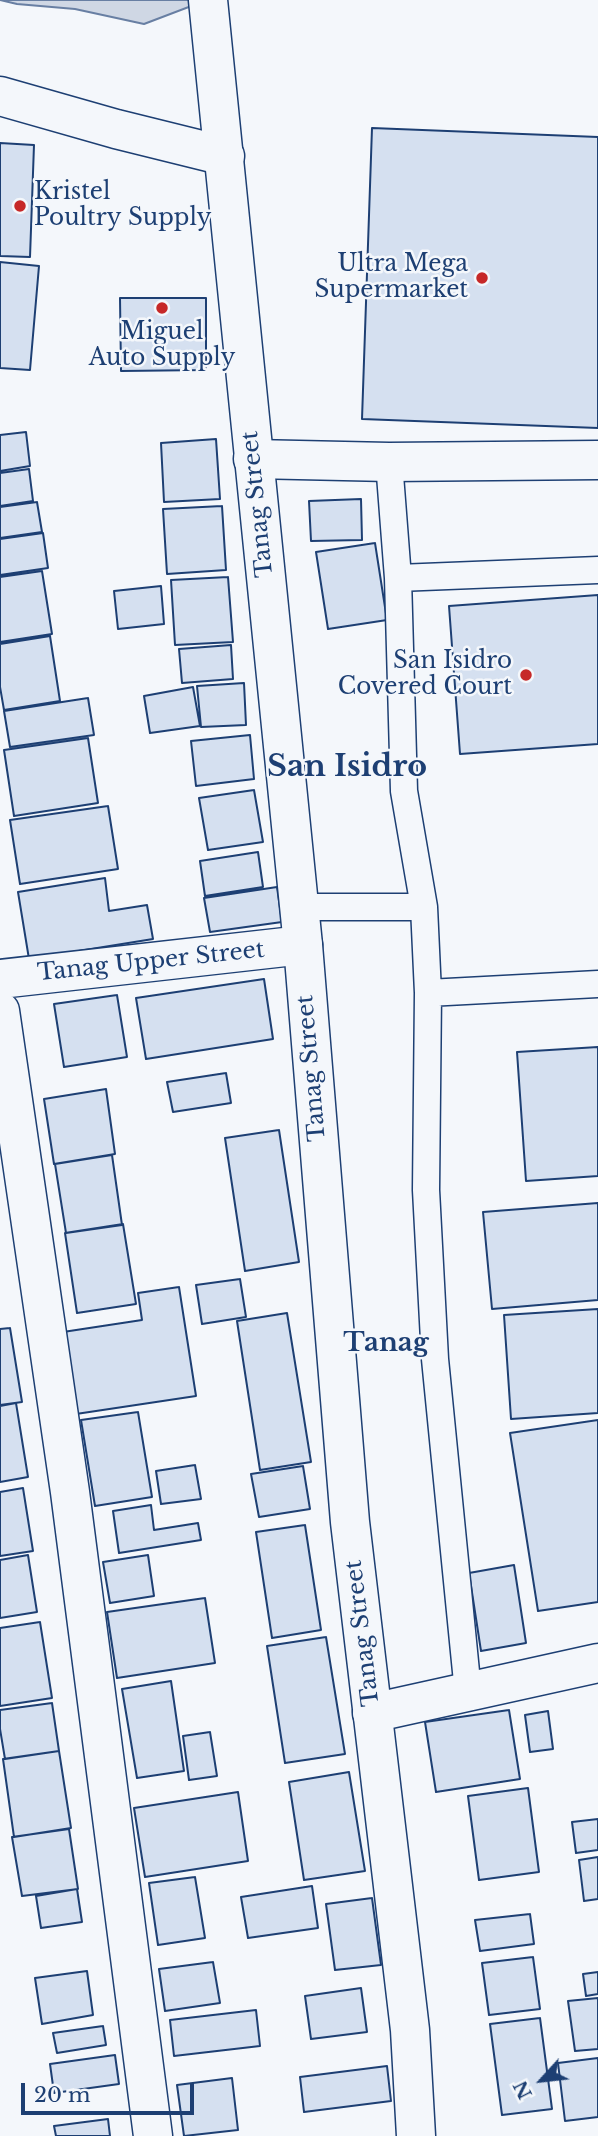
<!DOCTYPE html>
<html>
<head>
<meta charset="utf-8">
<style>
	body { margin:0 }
	#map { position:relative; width:598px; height:2136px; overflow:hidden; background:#f4f7fb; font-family:"Libre Baskerville",serif }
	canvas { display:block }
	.north { position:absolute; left:507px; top:2045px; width:70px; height:70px; -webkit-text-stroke:5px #f4f7fb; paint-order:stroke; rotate:243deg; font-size:19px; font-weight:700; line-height:28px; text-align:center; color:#1d3f73 }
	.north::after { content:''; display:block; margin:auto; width:24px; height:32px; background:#1d3f73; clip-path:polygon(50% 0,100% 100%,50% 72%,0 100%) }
	.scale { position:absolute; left:21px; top:2083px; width:173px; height:32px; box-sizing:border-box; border:4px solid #1d3f73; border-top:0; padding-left:9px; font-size:21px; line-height:24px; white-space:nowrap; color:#1d3f73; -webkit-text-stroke:5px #f4f7fb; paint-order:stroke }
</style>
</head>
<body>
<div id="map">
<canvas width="598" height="2136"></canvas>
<div class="north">N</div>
<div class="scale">20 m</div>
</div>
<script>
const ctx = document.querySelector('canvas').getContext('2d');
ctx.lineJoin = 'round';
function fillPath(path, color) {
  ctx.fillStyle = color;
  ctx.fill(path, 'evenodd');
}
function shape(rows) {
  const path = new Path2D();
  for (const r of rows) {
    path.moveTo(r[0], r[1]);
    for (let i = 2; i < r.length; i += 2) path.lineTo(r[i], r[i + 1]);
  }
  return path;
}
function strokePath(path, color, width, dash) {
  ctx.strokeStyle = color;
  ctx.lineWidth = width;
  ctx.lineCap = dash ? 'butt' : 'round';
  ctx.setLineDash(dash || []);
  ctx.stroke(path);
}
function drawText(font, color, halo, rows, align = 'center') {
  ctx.font = font + ' "Libre Baskerville",serif';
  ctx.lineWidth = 5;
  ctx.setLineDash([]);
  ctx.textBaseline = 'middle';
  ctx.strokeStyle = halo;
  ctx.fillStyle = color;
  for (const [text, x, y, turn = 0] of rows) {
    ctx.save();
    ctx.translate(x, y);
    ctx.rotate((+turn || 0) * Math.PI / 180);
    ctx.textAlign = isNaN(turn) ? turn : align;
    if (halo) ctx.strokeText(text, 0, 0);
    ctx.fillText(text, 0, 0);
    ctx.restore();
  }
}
const water = shape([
	[0,0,207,0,144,24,75,9,17,4,0,0]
]);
fillPath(water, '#cfd7e4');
strokePath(water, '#687fa3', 2);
const building = shape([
	[372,128,598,137,598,428,362,419,372,128],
	[0,143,34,145,30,257,0,256,0,143],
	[0,262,39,266,30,370,0,368,0,262],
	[120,298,206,298,206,370,121,371,120,298],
	[26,432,30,466,0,471,0,435,26,432],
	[216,439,220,499,164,502,161,443,216,439],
	[29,469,33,501,0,506,0,473,29,469],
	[361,499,362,540,311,541,309,501,361,499],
	[37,502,42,532,0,538,0,507,37,502],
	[222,506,226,570,167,574,163,509,222,506],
	[43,533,48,568,0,575,0,539,43,533],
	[375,543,387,620,328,629,316,552,375,543],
	[42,571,52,634,0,642,0,577,42,571],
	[228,577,233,642,175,645,171,580,228,577],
	[161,586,164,624,118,629,114,591,161,586],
	[598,595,598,744,460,754,449,606,598,595],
	[50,636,60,701,4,710,0,687,0,644,50,636],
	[231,645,233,679,182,683,179,649,231,645],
	[244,683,246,725,201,727,197,686,244,683],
	[193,687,200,726,150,733,144,696,193,687],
	[88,698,94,735,10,747,4,711,88,698],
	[250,735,254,779,196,786,191,741,250,735],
	[88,738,98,803,14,816,4,750,88,738],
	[254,790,263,842,208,850,199,798,254,790],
	[108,806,118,869,20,884,10,820,108,806],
	[258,852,263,887,205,896,200,861,258,852],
	[105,878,109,911,147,905,153,939,29,959,18,892,105,878],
	[277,887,282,922,210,932,204,898,277,887],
	[264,979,273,1039,146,1059,136,998,264,979],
	[117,995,127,1057,64,1067,54,1004,117,995],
	[598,1047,598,1176,526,1181,517,1052,598,1047],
	[226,1073,231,1103,173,1112,167,1082,226,1073],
	[106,1089,115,1154,54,1164,44,1099,106,1089],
	[279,1130,299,1262,245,1271,225,1138,279,1130],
	[112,1155,122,1225,66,1233,55,1164,112,1155],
	[598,1203,598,1300,492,1309,483,1212,598,1203],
	[123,1224,136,1304,77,1313,65,1233,123,1224],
	[240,1279,246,1317,202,1324,196,1285,240,1279],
	[179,1287,196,1396,76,1414,63,1332,142,1320,138,1293,179,1287],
	[598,1309,598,1413,511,1419,504,1315,598,1309],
	[287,1313,311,1462,260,1470,237,1321,287,1313],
	[10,1328,22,1402,0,1405,0,1329,10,1328],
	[16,1403,28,1477,0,1482,0,1406,16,1403],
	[138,1412,152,1497,95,1506,81,1420,138,1412],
	[598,1420,598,1602,538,1611,510,1433,598,1420],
	[195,1465,201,1499,161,1504,156,1471,195,1465],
	[303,1466,310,1509,259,1517,251,1474,303,1466],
	[23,1488,33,1551,0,1556,0,1492,23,1488],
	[151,1505,154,1530,198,1523,201,1540,119,1553,113,1511,151,1505],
	[305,1525,321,1630,272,1638,256,1532,305,1525],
	[28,1555,37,1612,0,1618,0,1560,28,1555],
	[148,1555,154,1596,110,1603,103,1562,148,1555],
	[514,1565,526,1643,481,1651,469,1573,514,1565],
	[205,1598,215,1663,117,1678,107,1612,205,1598],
	[40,1622,52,1698,0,1706,0,1628,40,1622],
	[326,1637,345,1754,285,1763,267,1646,326,1637],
	[171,1681,184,1771,137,1778,122,1689,171,1681],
	[52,1703,59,1751,5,1759,0,1729,0,1710,52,1703],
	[509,1710,520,1779,436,1792,425,1722,509,1710],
	[548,1711,553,1749,530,1752,525,1715,548,1711],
	[210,1732,217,1776,189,1780,183,1736,210,1732],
	[59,1751,71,1828,14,1837,3,1759,59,1751],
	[349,1772,365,1871,304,1880,289,1782,349,1772],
	[528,1788,539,1872,479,1880,468,1796,528,1788],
	[238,1792,248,1861,145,1877,134,1808,238,1792],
	[598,1819,598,1850,576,1853,572,1822,598,1819],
	[69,1829,78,1889,22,1896,12,1837,69,1829],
	[598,1857,598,1899,584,1901,579,1860,598,1857],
	[195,1877,205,1938,158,1945,149,1883,195,1877],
	[312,1886,318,1928,248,1938,241,1897,312,1886],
	[77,1889,82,1922,41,1928,36,1896,77,1889],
	[372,1898,381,1965,335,1970,326,1904,372,1898],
	[530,1914,534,1944,480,1951,475,1920,530,1914],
	[533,1957,540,2009,489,2015,482,1963,533,1957],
	[213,1962,220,2003,165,2011,159,1969,213,1962],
	[87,1971,93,2015,42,2024,35,1978,87,1971],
	[598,1972,598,1994,586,1996,583,1974,598,1972],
	[361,1988,367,2032,311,2039,305,1996,361,1988],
	[598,1998,598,2049,575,2051,568,2001,598,1998],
	[256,2010,260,2046,174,2056,170,2020,256,2010],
	[540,2018,552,2109,502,2115,490,2024,540,2018],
	[103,2026,106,2045,57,2053,53,2033,103,2026],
	[115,2055,119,2084,54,2093,50,2064,115,2055],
	[598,2058,598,2117,565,2121,558,2063,598,2058],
	[387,2066,391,2101,304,2112,300,2077,387,2066],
	[232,2078,238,2130,184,2136,177,2085,232,2078],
	[108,2119,110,2136,56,2136,54,2126,108,2119]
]);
fillPath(building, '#d5e0f0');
strokePath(building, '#1d3f73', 2);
const service = shape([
	[389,462,398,578,404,791,424,907,428,993,426,1190,435,1359,468,1692],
	[398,578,598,570],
	[299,907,424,907],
	[428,993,598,984]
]);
const minor = shape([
	[0,96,116,129,225,156],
	[0,979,303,945],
	[0,1011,70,1492,153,2136],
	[372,1713,598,1663]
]);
const tertiary = shape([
	[253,459,389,462,598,460]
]);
const secondary = shape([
	[208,0,303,945,350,1522,410,2030,416,2136]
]);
strokePath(service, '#1d3f73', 29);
strokePath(minor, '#1d3f73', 41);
strokePath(tertiary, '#1d3f73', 41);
strokePath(secondary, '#1d3f73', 41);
strokePath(service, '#f4f7fb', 26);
strokePath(minor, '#f4f7fb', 38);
strokePath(tertiary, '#f4f7fb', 38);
strokePath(secondary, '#f4f7fb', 38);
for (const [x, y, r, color] of [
	[20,206,7,"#c62828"],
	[482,278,7,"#c62828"],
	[162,308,7,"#c62828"],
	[526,675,7,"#c62828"]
]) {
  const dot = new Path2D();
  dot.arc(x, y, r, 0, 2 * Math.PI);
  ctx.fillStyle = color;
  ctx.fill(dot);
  strokePath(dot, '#f4f7fb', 2.5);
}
drawText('23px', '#1d3f73', '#f4f7fb', [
	["Kristel",34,193,"left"],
	["Poultry Supply",34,219,"left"],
	["Ultra Mega",468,265],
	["Supermarket",468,291],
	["Miguel",162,333,"center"],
	["Auto Supply",162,359,"center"],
	["San Isidro",512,662],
	["Covered Court",512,688]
], 'right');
drawText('23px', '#1d3f73', '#f4f7fb', [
	["Tanag Street",258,504,-96],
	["Tanag Upper Street",151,962,-6],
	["Tanag Street",312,1068,-95],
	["Tanag Street",363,1633,-97]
]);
drawText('bold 26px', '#1d3f73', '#f4f7fb', [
	["Tanag",386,1344]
]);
drawText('bold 30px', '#1d3f73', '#f4f7fb', [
	["San Isidro",347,768]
]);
</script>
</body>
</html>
